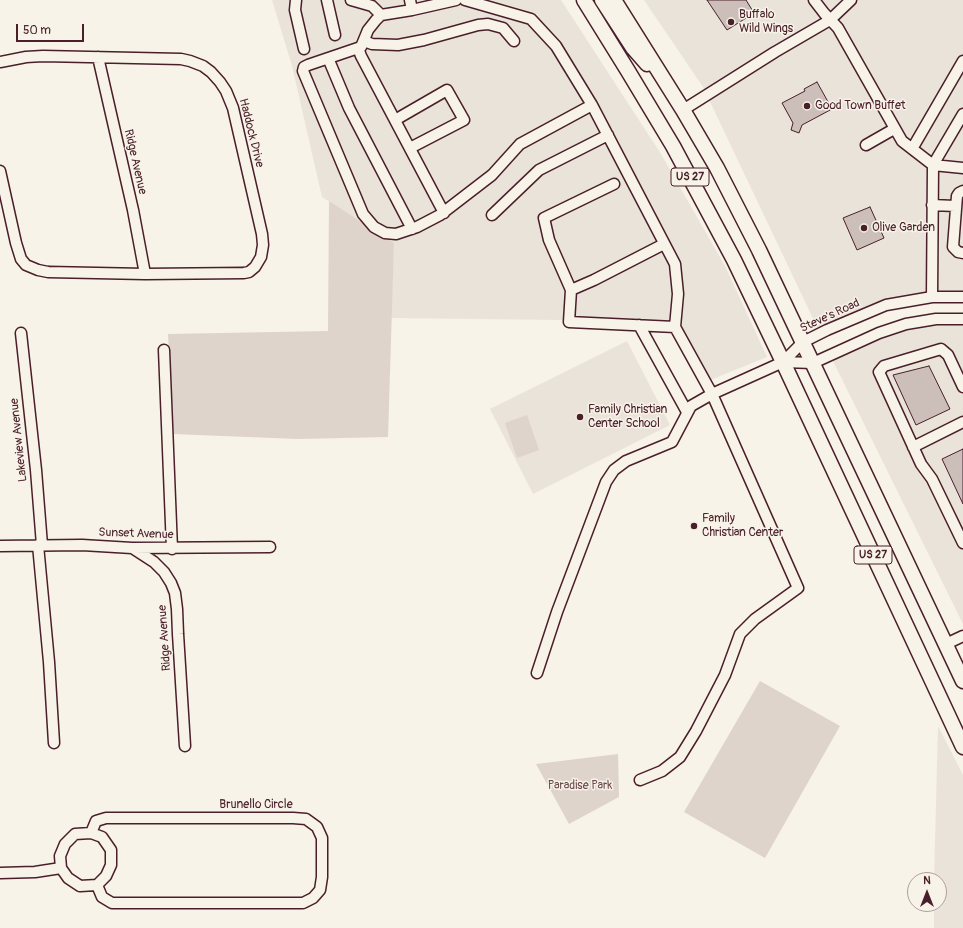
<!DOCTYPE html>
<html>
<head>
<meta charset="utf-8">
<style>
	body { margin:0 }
	#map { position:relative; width:963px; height:928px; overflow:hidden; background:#f7f3e8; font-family:Pangolin,sans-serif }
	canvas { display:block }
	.north { position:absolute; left:907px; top:872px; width:40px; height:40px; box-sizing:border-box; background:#f7f3e8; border:1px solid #b29e9c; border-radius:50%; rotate:0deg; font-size:11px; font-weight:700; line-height:16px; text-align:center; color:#4a1f2b }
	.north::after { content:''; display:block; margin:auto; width:14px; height:18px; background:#4a1f2b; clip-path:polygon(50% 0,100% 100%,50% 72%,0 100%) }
	.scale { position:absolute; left:16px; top:24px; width:68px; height:18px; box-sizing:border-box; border:2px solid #4a1f2b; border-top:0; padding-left:5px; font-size:12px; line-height:14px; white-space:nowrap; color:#4a1f2b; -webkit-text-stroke:3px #f7f3e8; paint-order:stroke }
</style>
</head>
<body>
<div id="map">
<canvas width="963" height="928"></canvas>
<div class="north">N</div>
<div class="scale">50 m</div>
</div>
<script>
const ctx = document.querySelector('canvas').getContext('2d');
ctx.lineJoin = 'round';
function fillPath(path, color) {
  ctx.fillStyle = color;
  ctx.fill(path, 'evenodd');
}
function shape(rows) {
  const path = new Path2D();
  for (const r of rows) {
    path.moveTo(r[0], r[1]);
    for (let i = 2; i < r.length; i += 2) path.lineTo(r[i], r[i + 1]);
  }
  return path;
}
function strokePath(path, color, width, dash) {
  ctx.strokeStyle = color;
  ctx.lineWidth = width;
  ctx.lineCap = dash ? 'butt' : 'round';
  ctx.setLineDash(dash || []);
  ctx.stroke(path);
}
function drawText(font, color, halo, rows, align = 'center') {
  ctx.font = font + ' Pangolin,sans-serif';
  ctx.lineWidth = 3;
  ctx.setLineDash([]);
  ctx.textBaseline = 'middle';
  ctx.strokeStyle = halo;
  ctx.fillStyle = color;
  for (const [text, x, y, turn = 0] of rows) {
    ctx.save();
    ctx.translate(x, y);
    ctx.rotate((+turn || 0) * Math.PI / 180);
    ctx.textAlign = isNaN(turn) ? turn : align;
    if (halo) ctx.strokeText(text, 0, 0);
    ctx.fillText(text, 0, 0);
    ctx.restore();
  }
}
fillPath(shape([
	[272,0,561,0,661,154,725,266,767,357,703,383,676,327,561,320,391,318,394,243,322,197,292,66],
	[644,0,963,0,963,292,927,293,884,300,818,329,703,87],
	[936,324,963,324,963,624,832,359,889,335,908,329],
	[627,341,670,425,533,494,490,409],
	[938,726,963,775,963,928,934,928,934,904,939,904,939,880,934,880]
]), '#eae3da');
fillPath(shape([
	[329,201,394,243,388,437,298,439,173,434,168,334,328,331],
	[527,415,539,450,517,458,505,423],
	[760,681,840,726,765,858,684,812],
	[618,754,619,797,569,824,536,764]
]), '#ded4cc');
const building = shape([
	[707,0,746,0,754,13,727,30,707,0],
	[817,82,832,109,802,125,799,133,791,130,793,123,782,103,805,91,804,89,817,82],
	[870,207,884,238,857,250,843,218,870,207],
	[929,366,950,409,916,425,893,375,929,366],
	[963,449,963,504,942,459,963,449]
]);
fillPath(building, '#ccbfb9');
strokePath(building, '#4a1f2b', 1);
const minor = shape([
	[296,0,295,10,304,49],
	[327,0,335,35],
	[351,0,372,6,381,15],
	[410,0,412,10,456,0],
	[465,0,531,19,556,46,592,105,675,264,678,294,675,327,712,394,798,588,755,619,740,634,725,675,696,731,680,757,662,771,640,780],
	[814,0,824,13,838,28,902,141,933,165,963,168],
	[412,10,381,15,376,20,368,30,361,47,308,65,304,67,303,71,363,214,374,227,385,233,396,234,417,227,440,215,492,175,520,144,592,105],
	[364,41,372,44,398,45,424,40,478,25,488,24,503,28,514,41],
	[358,48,361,56,444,213],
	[98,57,133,210,145,274],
	[328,58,349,108,412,229],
	[0,62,26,57,43,56,181,59,190,61,203,66,211,72,220,82,226,91,233,108,262,234,263,245,261,257,255,267,249,272,244,273,145,274,48,272,38,270,26,265,21,259,16,243,0,171],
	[683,110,775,52,830,20,851,0],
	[395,120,447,90,464,120,410,148],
	[866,145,894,129],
	[912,149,963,61],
	[614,184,544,218,549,240,571,290,569,322,675,327],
	[963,191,959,193,957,196,953,247,958,252,963,253],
	[932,205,955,206],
	[492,215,539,170,608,135],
	[571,290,594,280,664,244],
	[932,297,933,165,963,114],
	[639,325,687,412],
	[21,333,36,470,42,545],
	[164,350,172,549],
	[783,362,813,363,879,333,906,324,936,319,963,319],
	[963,387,948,355,941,349,884,366,879,372,921,464,932,479,963,543],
	[913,447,963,422],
	[38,545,49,662,54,743],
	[0,546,82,545,132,548,270,547],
	[134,549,154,562,164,572,171,583,175,593,177,609,178,634,185,746],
	[946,644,963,636],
	[537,673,557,612,606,482,614,470,626,461,672,442,691,406,712,394,783,362,803,342,827,330,886,305,932,297,963,297],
	[91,833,96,821,106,818,293,818,306,819,317,827,322,838,322,877,320,890,313,898,303,903,112,903,102,897,97,885],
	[91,833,102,837,111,850,111,865,106,876,97,885,80,886,68,878,61,868,60,856,65,844,75,834,91,833],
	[0,873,35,872,61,868]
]);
const highway = shape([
	[584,0,628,71,673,146,734,260,783,362,963,747],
	[602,0,633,48,647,64],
	[614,0,683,110,717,168,759,250,963,681]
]);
strokePath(minor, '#4a1f2b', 13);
strokePath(highway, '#4a1f2b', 17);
strokePath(minor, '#f7f3e8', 10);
strokePath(highway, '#f7f3e8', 14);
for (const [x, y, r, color] of [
	[731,22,4,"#4a1f2b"],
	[807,106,4,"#4a1f2b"],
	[864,228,4,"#4a1f2b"],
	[580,417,4,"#4a1f2b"],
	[694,526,4,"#4a1f2b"]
]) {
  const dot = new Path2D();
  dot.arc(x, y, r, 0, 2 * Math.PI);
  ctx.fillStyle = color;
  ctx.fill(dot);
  strokePath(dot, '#f7f3e8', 1.5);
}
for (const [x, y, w] of [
	[690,177,38],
	[873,555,38]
]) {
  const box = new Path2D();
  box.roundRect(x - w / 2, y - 9, w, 18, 3);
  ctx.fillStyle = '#f7f3e8';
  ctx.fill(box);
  strokePath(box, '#4a1f2b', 1);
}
drawText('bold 11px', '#4a1f2b', null, [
	["US 27",690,177],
	["US 27",873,555]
]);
drawText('12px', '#4a1f2b', '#f7f3e8', [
	["Buffalo",739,15],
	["Wild Wings",739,29],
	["Good Town Buffet",815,106],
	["Olive Garden",872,228],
	["Family Christian",588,410],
	["Center School",588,424],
	["Family",702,519],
	["Christian Center",702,533]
], 'left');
drawText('12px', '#4a1f2b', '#f7f3e8', [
	["Haddock Drive",251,133,76],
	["Ridge Avenue",135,162,77],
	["Steve's Road",830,316,-25],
	["Lakeview Avenue",19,440,-96],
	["Sunset Avenue",136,534,2],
	["Ridge Avenue",165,638,-94],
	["Brunello Circle",256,805]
]);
drawText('12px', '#6f4c53', '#f7f3e8', [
	["Paradise Park",580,786]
]);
</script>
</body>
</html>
